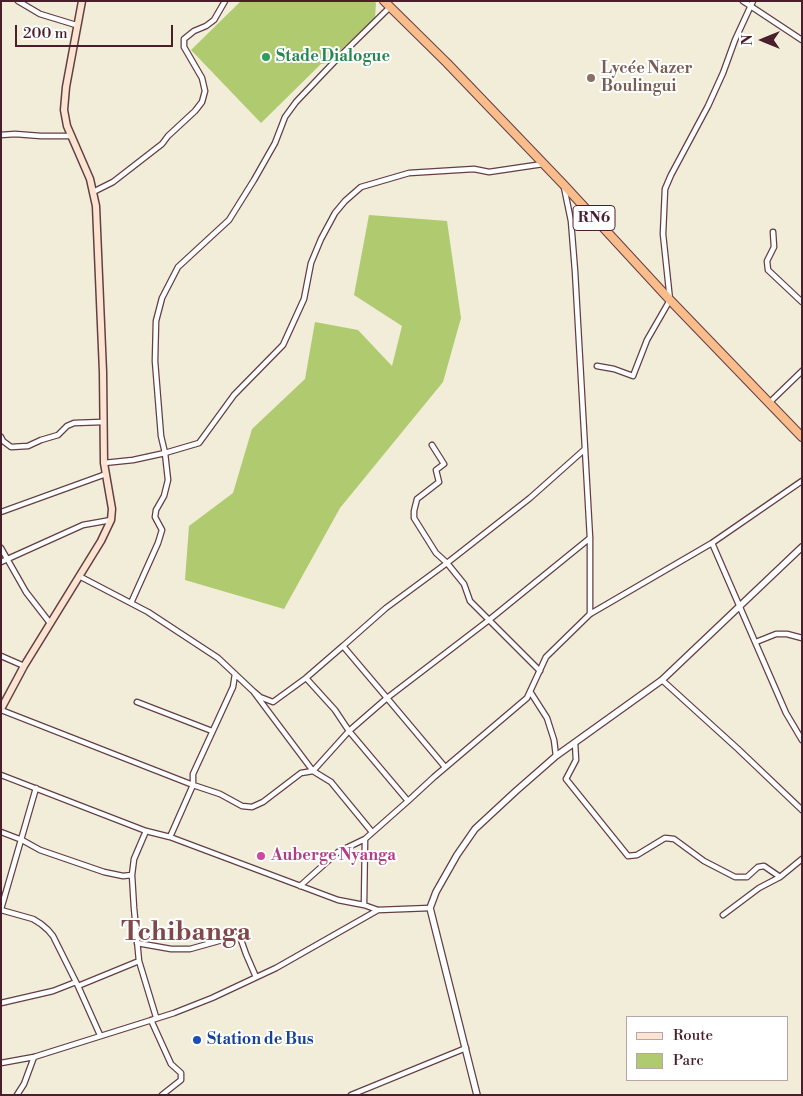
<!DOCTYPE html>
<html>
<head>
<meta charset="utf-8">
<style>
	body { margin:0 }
	#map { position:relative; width:803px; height:1096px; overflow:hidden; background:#f1edd9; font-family:"Libre Bodoni",serif }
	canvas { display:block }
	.frame { position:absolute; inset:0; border:2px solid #4a1f2b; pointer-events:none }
	.legend { position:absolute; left:626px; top:1016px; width:162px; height:65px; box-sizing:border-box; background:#fff; border:1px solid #b7a5aa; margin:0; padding:6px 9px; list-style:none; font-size:15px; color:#4a1f2b }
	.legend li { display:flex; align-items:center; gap:10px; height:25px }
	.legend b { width:25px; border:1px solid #b7a5aa }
	.north { position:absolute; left:738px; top:15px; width:50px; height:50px; -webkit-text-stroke:4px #fff; paint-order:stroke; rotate:270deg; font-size:14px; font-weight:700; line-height:20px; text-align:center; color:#4a1f2b }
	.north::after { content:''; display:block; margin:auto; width:18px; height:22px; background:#4a1f2b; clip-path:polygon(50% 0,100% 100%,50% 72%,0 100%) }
	.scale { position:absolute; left:15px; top:25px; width:158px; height:22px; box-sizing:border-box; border:2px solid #4a1f2b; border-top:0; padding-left:6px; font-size:15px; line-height:18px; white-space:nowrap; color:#4a1f2b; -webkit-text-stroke:4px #fff; paint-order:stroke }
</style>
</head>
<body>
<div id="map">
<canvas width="803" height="1096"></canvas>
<div class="frame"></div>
<ul class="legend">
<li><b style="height:6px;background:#fde4d0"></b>Route</li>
<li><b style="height:14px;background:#afca6f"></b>Parc</li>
</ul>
<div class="north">N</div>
<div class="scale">200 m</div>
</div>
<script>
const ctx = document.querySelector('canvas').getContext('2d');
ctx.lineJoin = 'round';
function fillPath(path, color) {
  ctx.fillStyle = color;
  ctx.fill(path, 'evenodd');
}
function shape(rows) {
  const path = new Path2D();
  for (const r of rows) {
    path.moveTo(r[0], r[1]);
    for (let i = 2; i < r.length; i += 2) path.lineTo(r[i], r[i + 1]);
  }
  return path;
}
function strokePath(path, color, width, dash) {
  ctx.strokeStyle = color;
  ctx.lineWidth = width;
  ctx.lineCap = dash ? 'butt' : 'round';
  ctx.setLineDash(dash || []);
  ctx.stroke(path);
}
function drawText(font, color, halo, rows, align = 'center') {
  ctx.font = font + ' "Libre Bodoni",serif';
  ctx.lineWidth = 4;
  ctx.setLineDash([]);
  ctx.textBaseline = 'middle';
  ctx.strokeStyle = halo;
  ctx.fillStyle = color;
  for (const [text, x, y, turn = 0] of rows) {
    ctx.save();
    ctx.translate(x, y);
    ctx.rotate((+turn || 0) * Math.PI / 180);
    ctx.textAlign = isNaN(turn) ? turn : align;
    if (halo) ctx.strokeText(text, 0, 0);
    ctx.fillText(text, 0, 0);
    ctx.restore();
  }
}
fillPath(shape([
	[241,1,374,1,376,3,375,18,327,63,321,64,261,123,191,50],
	[369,215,447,221,461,318,443,382,340,508,284,609,185,580,189,526,233,493,252,429,305,379,315,322,358,330,392,366,402,326,354,295]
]), '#afca6f');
const minor = shape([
	[18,1,40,14,76,25],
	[743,1,802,40],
	[1,135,15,134,41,136,72,136],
	[564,187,571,221,575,271,590,538,590,614],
	[93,192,113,182,162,144,168,136,195,111,202,102,205,91,202,78,184,47,184,39,194,31,206,26,214,20,225,1],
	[773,232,774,247,767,261,768,270,802,302],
	[597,366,614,369,633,376,647,340,670,300,663,234,665,189,671,175,708,106,723,73,735,40,753,1],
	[769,403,802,371],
	[1,437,3,441,11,447,28,446,41,440,58,435,67,426,74,423,103,422],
	[432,445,444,464,436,470,439,482,417,499,414,511,414,518,436,553,447,563,530,498,585,449],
	[104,463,133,460,165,453,161,436,155,361,156,321,162,298,178,267,229,220,254,180,275,143,285,117,296,102,335,61,390,7],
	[1,512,106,474],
	[712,543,786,713,802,740],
	[1,548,26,592,50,623],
	[1,562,83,525,111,520],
	[79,576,148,612,218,658,235,674,233,687,193,774,193,785,170,837],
	[131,603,158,543,162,530,155,517,156,510,164,496,168,480,165,453,199,443,234,395,283,345,304,299,311,263,321,239,335,213,345,201,361,187,409,173,474,169,489,172,543,164],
	[756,642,776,634,787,634,802,638],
	[343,646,386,608,447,563,464,584,470,601,489,620,590,538],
	[1,656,24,666],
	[235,674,253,691,313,771,349,731,335,710,306,678],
	[662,680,738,749,802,810],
	[253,691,260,697,273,702,306,678,343,646,387,698,349,731,408,801],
	[531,693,547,718,554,740,556,756],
	[137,702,212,731],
	[1,710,193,785,220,794,242,806,252,807,263,802,301,773,313,771,331,782,372,832],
	[575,743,576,760,566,779,628,856,637,855,665,838,674,839,704,861,735,877,747,877,758,867,764,866,780,877],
	[445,767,387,698,489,620,540,671],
	[1,775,146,831,170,837,338,900,364,905,378,910,430,908],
	[146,831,134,859,132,875,134,908,139,961,156,1017],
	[1,832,22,840,40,850,104,872,123,876,132,875],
	[300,886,338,852,365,839,408,801,434,777,527,698,546,657,590,614,712,543,802,481],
	[364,905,365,839],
	[1,909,36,788],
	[1,910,33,919,41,924,48,930,53,936,78,986,139,961],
	[723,915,759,888,780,877,802,859],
	[137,943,171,949,190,949,233,937,240,937,246,954,256,977],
	[78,986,100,1035],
	[1,1003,53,991,76,982],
	[151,1020,171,1064,181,1073,181,1080,162,1095],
	[1,1063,34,1057,174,1013,212,998,276,968,378,910],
	[17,1095,24,1084,34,1057],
	[351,1095,466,1048]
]);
const tertiary = shape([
	[477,1095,430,908,436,892,457,855,475,829,516,791,556,756,662,680,802,547]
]);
const secondary = shape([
	[1,709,24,666,101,541,111,520,112,509,104,463,103,372,96,206,90,179,67,126,64,110,66,87,82,1]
]);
const trunk = shape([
	[384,1,447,63,563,184,670,300,802,437]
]);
strokePath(minor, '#633e45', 7);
strokePath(tertiary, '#633e45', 8);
strokePath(secondary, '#633e45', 9);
strokePath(trunk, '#633e45', 10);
strokePath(minor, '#fff', 4.5);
strokePath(tertiary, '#fff', 5.5);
strokePath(secondary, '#fde4d0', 6);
strokePath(trunk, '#f9bc8a', 8);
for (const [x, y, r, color] of [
	[266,57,5,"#2e9e5b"],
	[591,78,5,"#8d6e63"],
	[261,856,5,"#d1479c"],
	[197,1040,5,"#1a4fb4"]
]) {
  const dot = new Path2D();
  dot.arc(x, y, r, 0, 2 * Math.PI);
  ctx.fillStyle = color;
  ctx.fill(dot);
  strokePath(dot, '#fff', 2);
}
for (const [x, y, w] of [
	[594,218,42]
]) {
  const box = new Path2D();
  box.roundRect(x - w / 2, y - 12.5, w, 25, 4);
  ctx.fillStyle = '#fff';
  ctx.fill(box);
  strokePath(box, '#4a1f2b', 1);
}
drawText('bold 15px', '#4a1f2b', null, [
	["RN6",594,218]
]);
drawText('bold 16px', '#27864d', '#fff', [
	["Stade Dialogue",276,57]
], 'left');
drawText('bold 16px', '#785e54', '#fff', [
	["Lycée Nazer",601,69],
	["Boulingui",601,87]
], 'left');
drawText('bold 16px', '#b23c85', '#fff', [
	["Auberge Nyanga",271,856]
], 'left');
drawText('bold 16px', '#164399', '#fff', [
	["Station de Bus",207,1040]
], 'left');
drawText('bold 26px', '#7f484b', '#fff', [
	["Tchibanga",186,934]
]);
</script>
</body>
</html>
